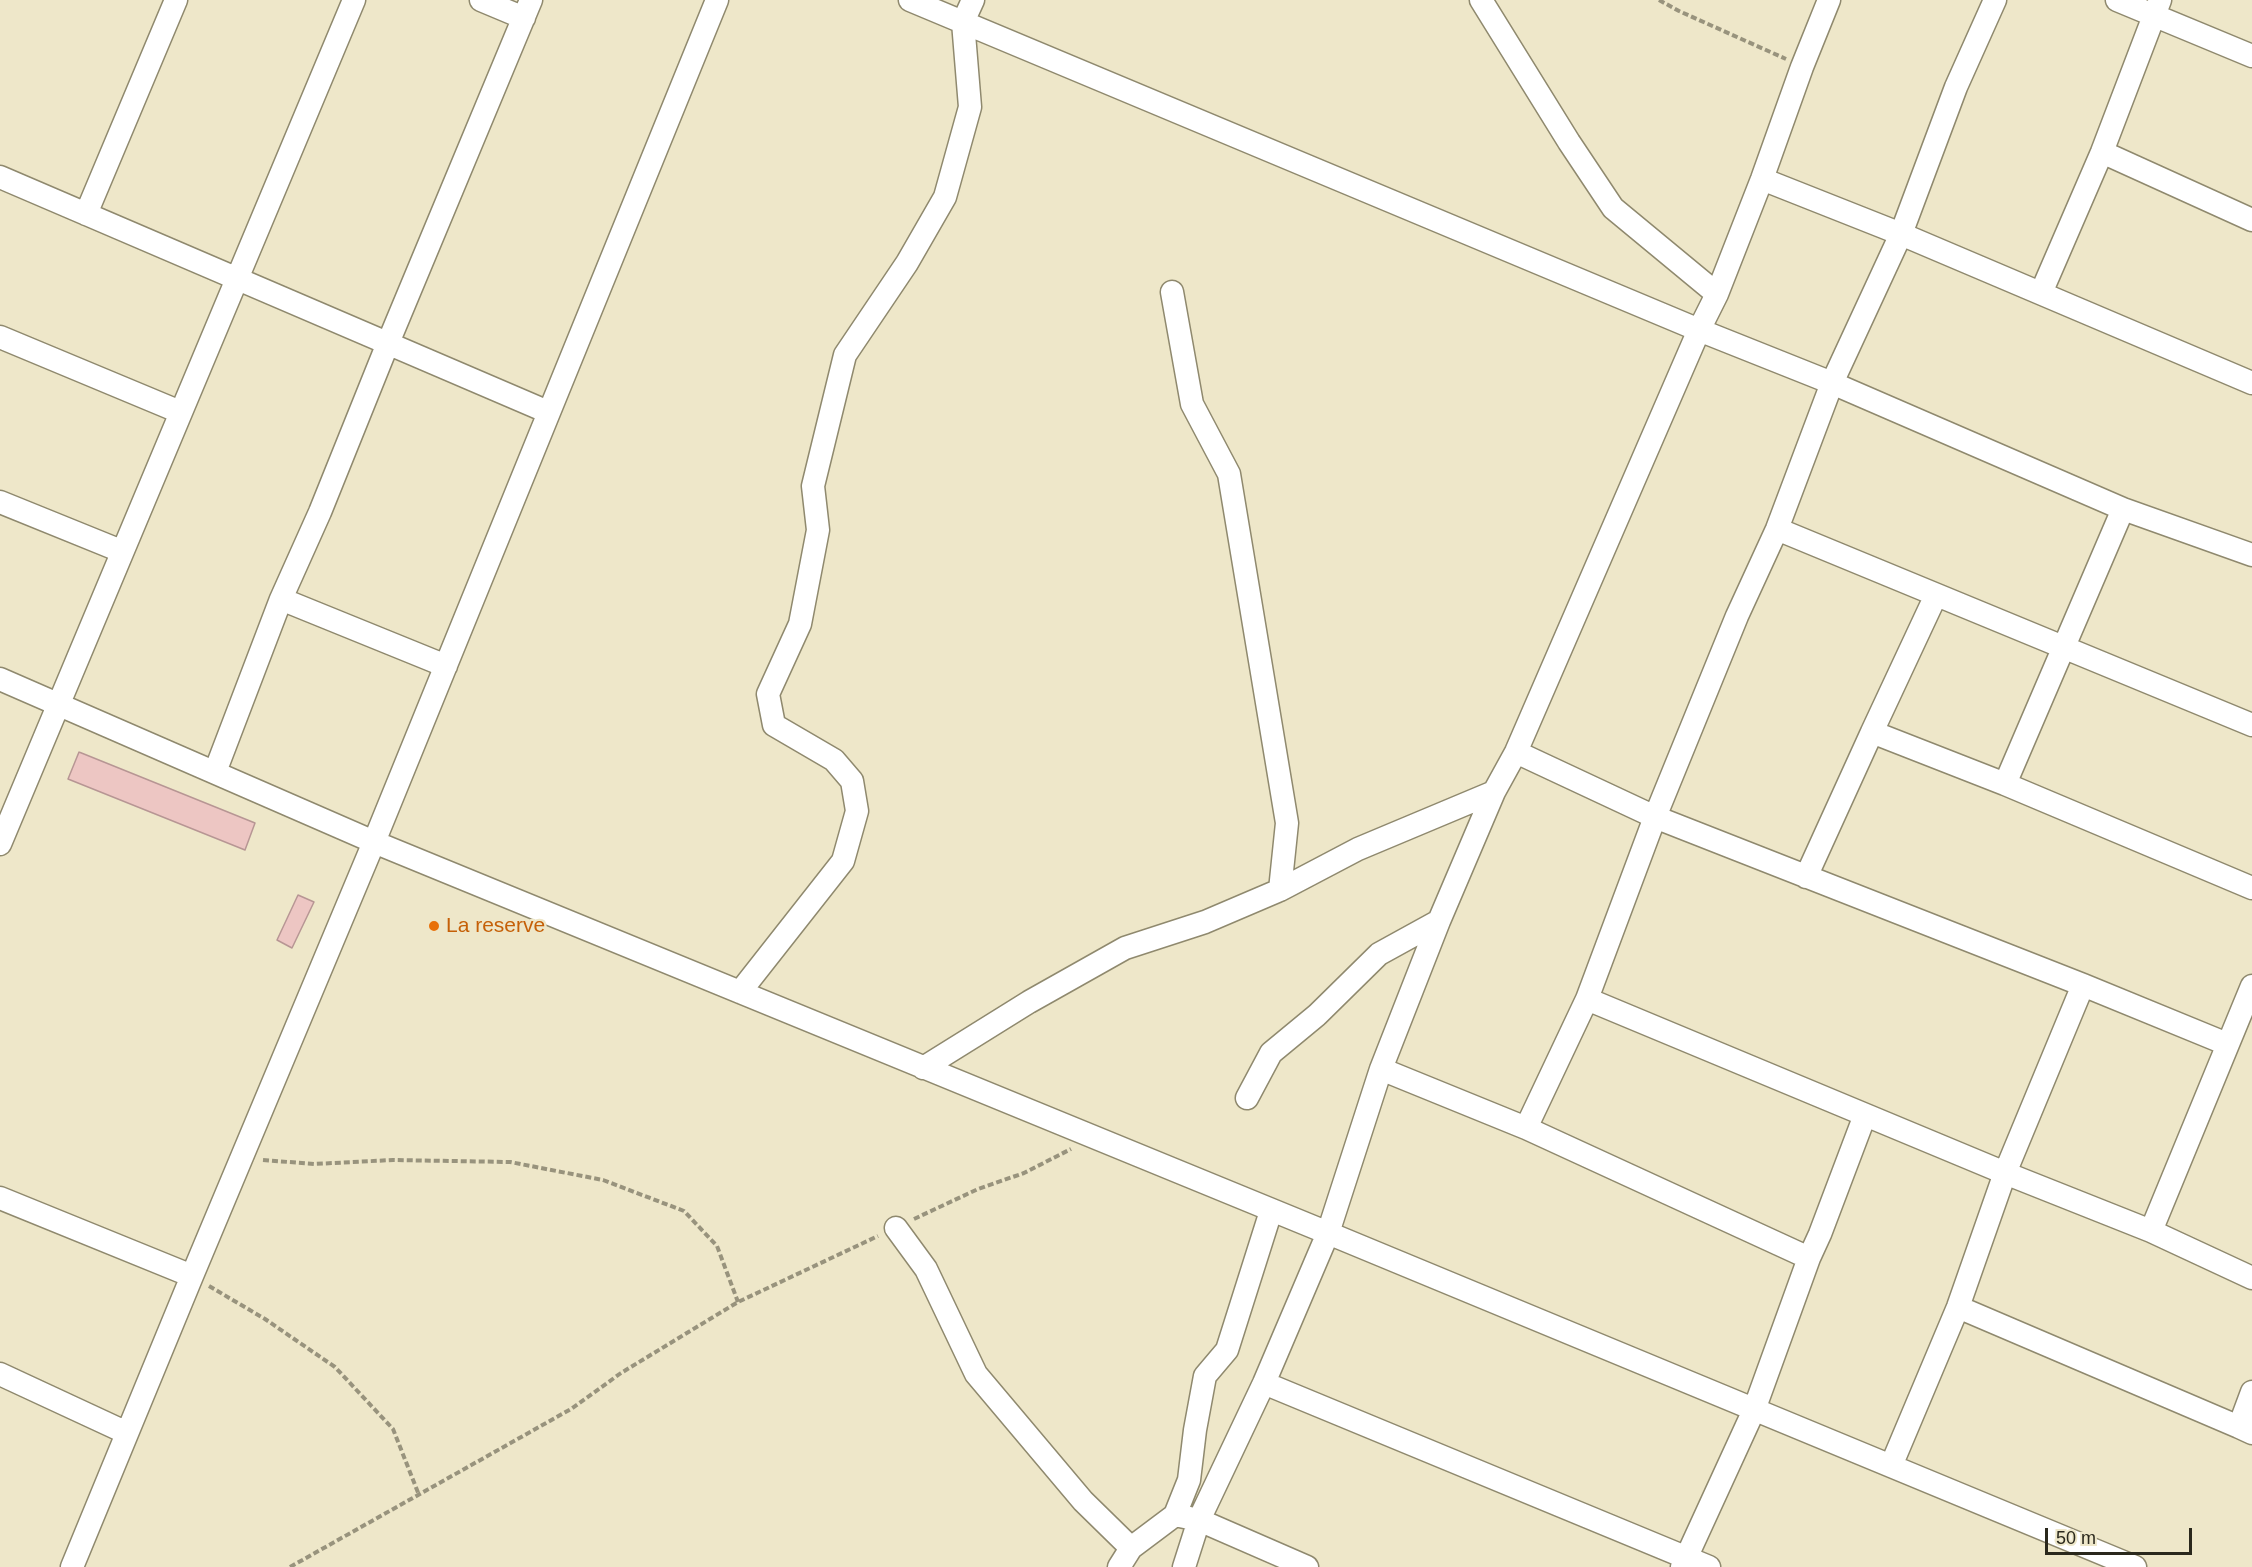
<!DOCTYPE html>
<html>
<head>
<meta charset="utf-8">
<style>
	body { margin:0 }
	#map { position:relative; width:2252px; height:1567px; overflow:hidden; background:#eee7c9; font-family:Helvetica,sans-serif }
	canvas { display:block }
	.scale { position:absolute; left:2045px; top:1528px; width:147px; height:27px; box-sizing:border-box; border:3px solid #2a281c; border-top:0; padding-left:8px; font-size:18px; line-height:21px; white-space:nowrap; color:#2a281c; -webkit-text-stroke:4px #eee7c9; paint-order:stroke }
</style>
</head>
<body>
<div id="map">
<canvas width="2252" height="1567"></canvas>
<div class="scale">50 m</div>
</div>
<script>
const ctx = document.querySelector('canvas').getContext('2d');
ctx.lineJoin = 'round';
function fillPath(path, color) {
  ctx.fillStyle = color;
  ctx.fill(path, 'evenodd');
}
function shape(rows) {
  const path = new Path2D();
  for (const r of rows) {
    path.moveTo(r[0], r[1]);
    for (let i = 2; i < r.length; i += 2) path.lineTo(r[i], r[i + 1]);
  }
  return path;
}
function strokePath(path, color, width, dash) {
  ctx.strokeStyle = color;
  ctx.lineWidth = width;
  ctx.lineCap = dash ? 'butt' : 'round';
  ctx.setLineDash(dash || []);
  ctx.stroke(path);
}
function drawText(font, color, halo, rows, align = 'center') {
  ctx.font = font + ' Helvetica,sans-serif';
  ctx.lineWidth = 4.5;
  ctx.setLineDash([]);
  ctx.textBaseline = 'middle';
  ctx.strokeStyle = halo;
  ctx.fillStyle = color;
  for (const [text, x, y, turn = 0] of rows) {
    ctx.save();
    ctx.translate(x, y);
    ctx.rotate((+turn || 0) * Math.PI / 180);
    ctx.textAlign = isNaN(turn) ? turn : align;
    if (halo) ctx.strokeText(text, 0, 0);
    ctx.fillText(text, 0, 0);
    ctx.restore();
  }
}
const building = shape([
	[79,752,255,823,245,850,68,779,79,752],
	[298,895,314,902,292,948,277,940,298,895]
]);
fillPath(building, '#edc6c3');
strokePath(building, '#b79694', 1.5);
const minor = shape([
	[481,0,524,18],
	[910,0,1699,330,1832,383,2123,509,2252,555],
	[1481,0,1569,142,1613,208,1717,294],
	[2117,0,2252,56],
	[2102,152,2252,220],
	[0,177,548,412],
	[1762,179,1901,234,2252,383],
	[86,214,176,0],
	[1172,292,1192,404,1229,474,1287,823,1280,890],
	[2041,293,2102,152,2160,0],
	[0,337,180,412],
	[0,502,121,551],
	[1777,529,2252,725],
	[281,599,446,666],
	[0,679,374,842,1328,1233,2135,1567],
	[1872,732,1936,595],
	[1516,752,1655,817,2083,985,2227,1044],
	[215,772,281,599,320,512,388,343,531,0],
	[2005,784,2123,509],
	[0,844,354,0],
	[1806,877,1872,732,2005,784,2252,888],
	[740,992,843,861,857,811,852,781,834,760,774,725,768,694,800,624,818,530,813,486,845,355,907,263,945,197,970,107,963,22,973,0],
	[1587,999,2005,1173,2083,985],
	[923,1068,1029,1002,1125,948,1205,922,1280,890,1358,849,1494,792],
	[1381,1069,1526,1128,1809,1258],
	[1247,1098,1271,1053,1317,1015,1379,954,1439,921],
	[1526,1128,1587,999,1655,817,1737,616,1777,529,1832,383,1901,234,1956,87,1995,0],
	[0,1198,192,1276],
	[896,1228,926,1269,976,1374,1083,1501,1131,1548],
	[2151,1231,2252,986],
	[1958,1307,2239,1427],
	[0,1374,127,1433],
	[1264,1383,1709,1567],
	[2252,1392,2239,1427,2252,1433],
	[1891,1466,1958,1307,2005,1173,2151,1231,2252,1278],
	[1175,1515,1189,1480,1195,1430,1205,1376,1227,1350,1271,1211],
	[72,1567,192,1276,374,842,717,0],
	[1119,1567,1131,1548,1175,1515,1199,1520,1307,1567],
	[1184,1567,1199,1520,1264,1383,1328,1233,1381,1069,1439,921,1494,792,1516,752,1699,330,1717,294,1762,179,1802,67,1829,0],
	[1682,1567,1754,1410,1809,1258,1820,1234,1865,1115]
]);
strokePath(minor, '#8f896e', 25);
strokePath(shape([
	[1659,0,1679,11,1786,59],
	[263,1160,314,1164,393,1160,510,1162,603,1180,684,1211,717,1246,738,1302],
	[914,1219,978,1189,1024,1173,1071,1149],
	[209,1286,265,1319,335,1367,393,1429,419,1495],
	[290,1567,571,1409,621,1373,738,1302,878,1236]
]), '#98937d', 4, [6, 3]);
strokePath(minor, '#fff', 22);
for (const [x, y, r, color] of [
	[434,926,6,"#e8710a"]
]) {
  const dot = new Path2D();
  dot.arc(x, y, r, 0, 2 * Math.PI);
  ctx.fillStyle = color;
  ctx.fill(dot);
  strokePath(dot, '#eee7c9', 2);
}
drawText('21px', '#c56008', '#eee7c9', [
	["La reserve",446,926]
], 'left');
</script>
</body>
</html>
